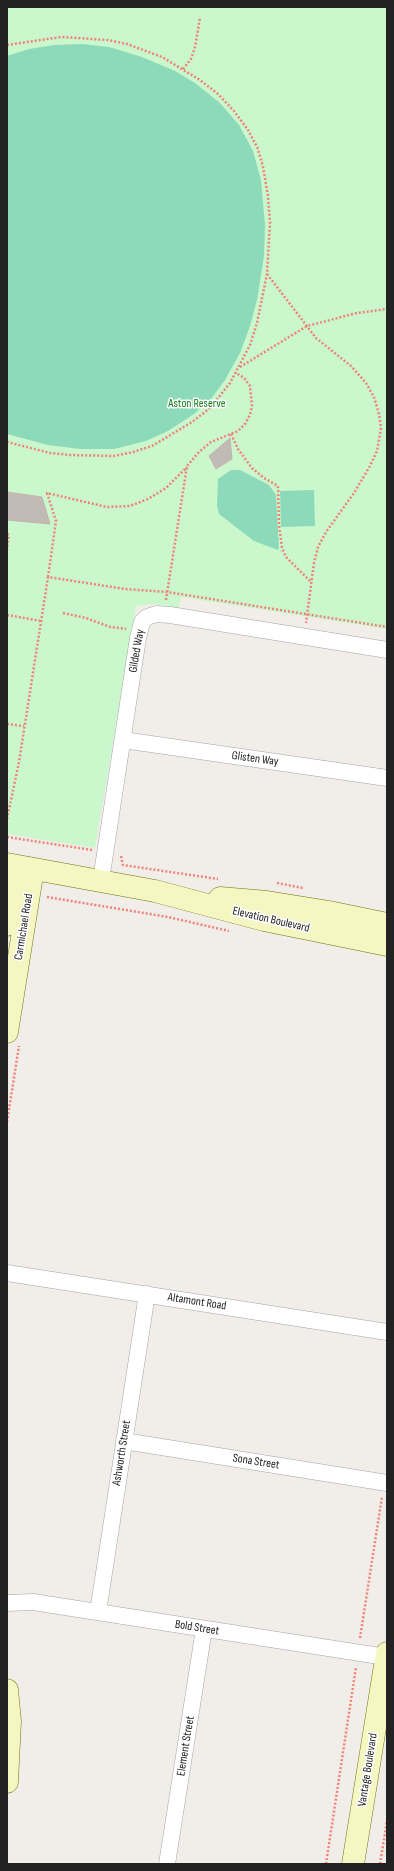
<!DOCTYPE html>
<html>
<head>
<meta charset="utf-8">
<style>
	body { margin:0 }
	#map { position:relative; width:394px; height:1871px; overflow:hidden; background:#f1eee9; font-family:"Sofia Sans Condensed",sans-serif }
	canvas { display:block }
	.frame { position:absolute; inset:0; border:8px solid #222; pointer-events:none }
</style>
</head>
<body>
<div id="map">
<canvas width="394" height="1871"></canvas>
<div class="frame"></div>
</div>
<script>
const ctx = document.querySelector('canvas').getContext('2d');
ctx.lineJoin = 'round';
function fillPath(path, color) {
  ctx.fillStyle = color;
  ctx.fill(path, 'evenodd');
}
function shape(rows) {
  const path = new Path2D();
  for (const r of rows) {
    path.moveTo(r[0], r[1]);
    for (let i = 2; i < r.length; i += 2) path.lineTo(r[i], r[i + 1]);
  }
  return path;
}
function strokePath(path, color, width, dash) {
  ctx.strokeStyle = color;
  ctx.lineWidth = width;
  ctx.lineCap = dash ? 'butt' : 'round';
  ctx.setLineDash(dash || []);
  ctx.stroke(path);
}
function drawText(font, color, halo, rows, align = 'center') {
  ctx.font = font + ' "Sofia Sans Condensed",sans-serif';
  ctx.lineWidth = 3;
  ctx.setLineDash([]);
  ctx.textBaseline = 'middle';
  ctx.strokeStyle = halo;
  ctx.fillStyle = color;
  for (const [text, x, y, turn = 0] of rows) {
    ctx.save();
    ctx.translate(x, y);
    ctx.rotate((+turn || 0) * Math.PI / 180);
    ctx.textAlign = isNaN(turn) ? turn : align;
    if (halo) ctx.strokeText(text, 0, 0);
    ctx.fillText(text, 0, 0);
    ctx.restore();
  }
}
fillPath(shape([
	[7,7,387,7,387,629,181,597,179,608,155,604,136,606,95,848,7,834]
]), '#caf7cc');
fillPath(shape([
	[82,44,109,47,142,57,175,71,195,83,220,103,239,125,253,151,261,180,265,225,264,256,257,300,250,326,240,353,225,380,211,399,194,414,168,431,146,441,114,449,80,449,48,445,7,434,7,56,29,49,55,45],
	[231,470,240,470,269,485,276,495,279,548,278,550,254,541,219,514,217,506,218,479],
	[314,490,315,526,281,527,280,491]
]), '#8ddaba');
const building = shape([
	[230,438,232,459,216,469,209,456,230,438],
	[7,492,42,497,50,524,7,520,7,492]
]);
fillPath(building, '#c2bab5');
strokePath(building, '#c2b5ac', 1);
const street = shape([
	[123,740,387,778],
	[101,880,138,638,142,622,147,617,156,614,170,615,387,650],
	[7,1273,387,1332],
	[124,1441,387,1483],
	[7,1603,33,1602,386,1657],
	[98,1612,147,1294],
	[167,1864,204,1629]
]);
const secondary = shape([
	[7,864,155,891,264,920,387,945],
	[220,898,267,902,329,912,387,924],
	[7,925,16,866],
	[7,1032,33,869],
	[7,1690,10,1721,7,1782],
	[353,1864,387,1653]
]);
strokePath(street, '#a3a3a3', 17);
strokePath(secondary, '#6d750c', 23);
strokePath(shape([
	[7,45,61,37,108,40,127,44,162,57,200,80,218,94,234,111,248,130,258,149,263,167,268,196,270,223,267,274,257,323,250,345,230,383,210,408,192,422,152,446,133,452,114,456,70,455,50,453,7,442],
	[183,69,191,59,195,47,200,18],
	[267,274,316,338,351,366,366,383,374,397,379,414,381,428,377,451,370,466,354,493,326,532,318,547,314,563,306,623],
	[240,367,307,326,357,313,387,309],
	[231,434,238,449,252,468,264,478,278,486,279,525,282,548,286,557,311,582],
	[7,534,9,535,7,549],
	[48,577,56,521,47,493,107,507,130,506,148,499,166,488,187,467],
	[166,600,187,466,199,452,211,442,238,431,245,424,250,415,252,406,250,386,244,378,236,373],
	[63,613,86,618,110,627,126,629],
	[7,615,41,621],
	[7,724,24,726],
	[7,819,19,762,48,577,125,589,167,592,387,627],
	[7,837,92,850],
	[121,856,123,865,218,879],
	[277,883,303,888],
	[47,897,168,917,229,931],
	[7,1122,19,1046],
	[360,1638,382,1497],
	[326,1864,356,1667],
	[380,1864,387,1821]
]), '#f1827a', 2.5, [2, 2]);
strokePath(street, '#fff', 16);
strokePath(secondary, '#f5f6c2', 22);
drawText('12px', '#137c18', '#fff', [
	["Aston Reserve",197,404]
]);
drawText('12px', '#222', '#fff', [
	["Gilded Way",137,651,-80],
	["Glisten Way",255,759,8],
	["Elevation Boulevard",271,920,13],
	["Carmichael Road",24,927,-81],
	["Altamont Road",197,1302,9],
	["Ashworth Street",122,1453,-81],
	["Sona Street",256,1462,9],
	["Bold Street",197,1628,9],
	["Element Street",186,1746,-81],
	["Vantage Boulevard",368,1770,-81]
]);
</script>
</body>
</html>
